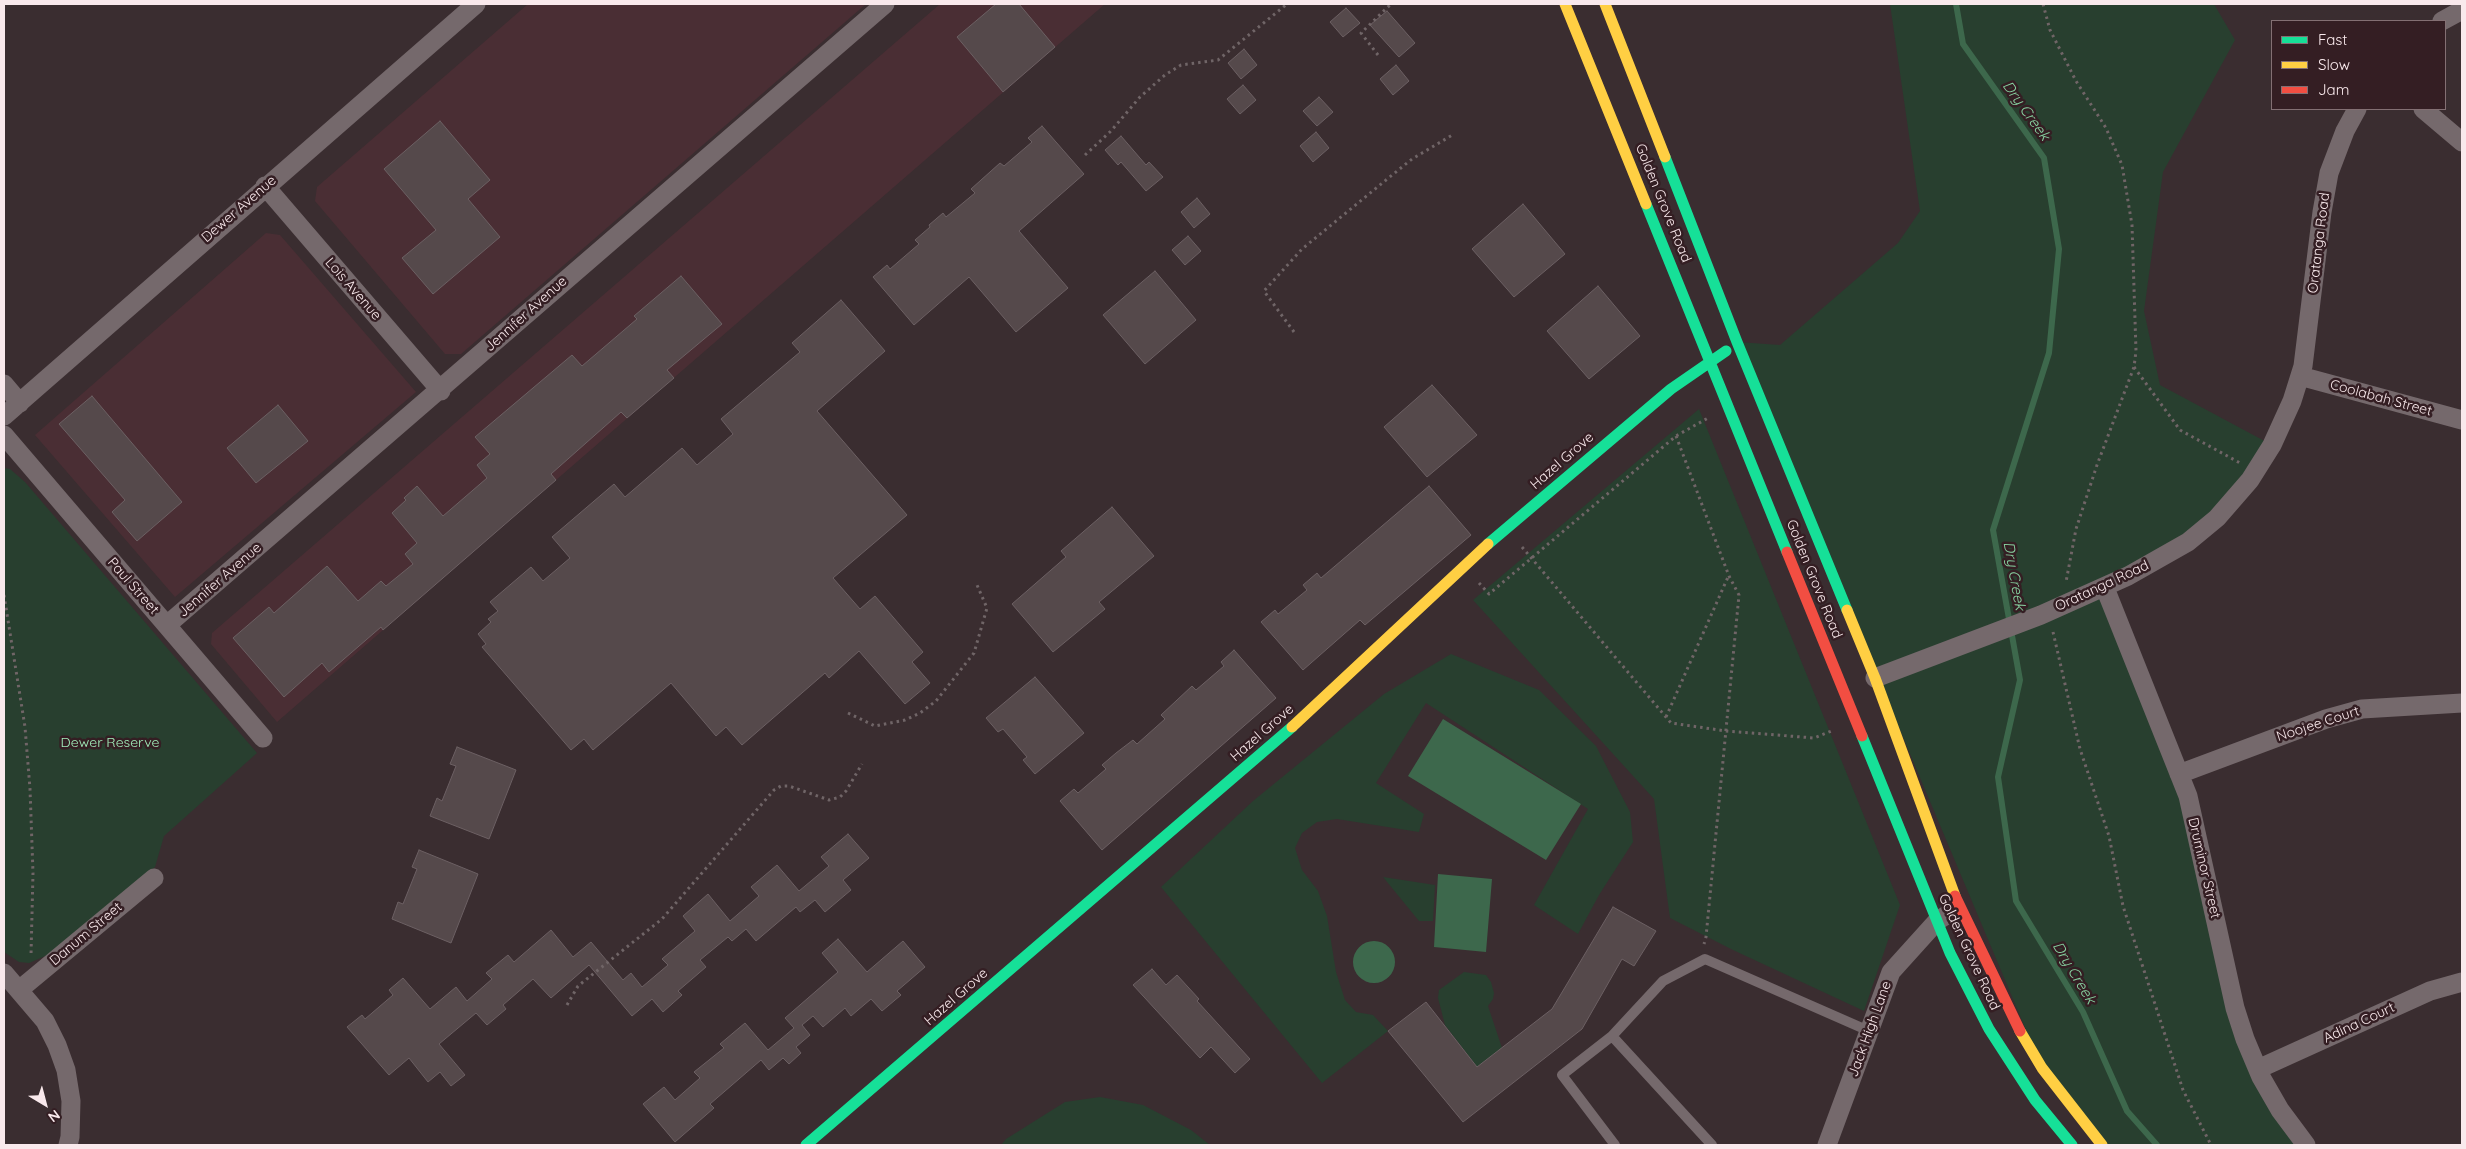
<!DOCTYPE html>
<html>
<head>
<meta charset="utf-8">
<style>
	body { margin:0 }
	#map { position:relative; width:2466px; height:1149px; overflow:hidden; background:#3a2d30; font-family:Quicksand,sans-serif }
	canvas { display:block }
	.frame { position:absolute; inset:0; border:5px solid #f9e9ec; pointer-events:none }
	.legend { position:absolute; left:2271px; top:20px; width:175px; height:90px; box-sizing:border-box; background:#341e23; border:1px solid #836f73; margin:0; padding:6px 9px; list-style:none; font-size:15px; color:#f9e9ec }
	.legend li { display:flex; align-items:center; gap:10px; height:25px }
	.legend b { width:25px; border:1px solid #836f73 }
	.north { position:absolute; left:20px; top:1079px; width:50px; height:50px; -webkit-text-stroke:4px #341e23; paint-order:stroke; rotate:143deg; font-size:14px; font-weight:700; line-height:20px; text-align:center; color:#f9e9ec }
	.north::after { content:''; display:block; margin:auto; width:18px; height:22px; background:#f9e9ec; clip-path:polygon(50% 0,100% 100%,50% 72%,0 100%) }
</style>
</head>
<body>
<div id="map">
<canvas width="2466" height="1149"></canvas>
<div class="frame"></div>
<ul class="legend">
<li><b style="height:6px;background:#16e098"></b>Fast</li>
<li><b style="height:6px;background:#ffcf43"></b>Slow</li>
<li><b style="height:6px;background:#f24e42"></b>Jam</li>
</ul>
<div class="north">N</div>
</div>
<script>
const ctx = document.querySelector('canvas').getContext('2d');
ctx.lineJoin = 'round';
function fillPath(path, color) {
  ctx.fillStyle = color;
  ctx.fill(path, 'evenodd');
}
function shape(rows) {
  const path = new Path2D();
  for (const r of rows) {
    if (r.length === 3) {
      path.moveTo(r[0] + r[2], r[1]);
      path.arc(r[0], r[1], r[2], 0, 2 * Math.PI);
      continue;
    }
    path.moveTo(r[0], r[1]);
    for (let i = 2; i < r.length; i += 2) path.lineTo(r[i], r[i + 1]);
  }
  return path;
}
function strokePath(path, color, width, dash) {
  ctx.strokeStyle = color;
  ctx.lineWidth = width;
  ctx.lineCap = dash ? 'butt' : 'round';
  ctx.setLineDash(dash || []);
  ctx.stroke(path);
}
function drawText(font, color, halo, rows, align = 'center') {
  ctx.font = font + ' Quicksand,sans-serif';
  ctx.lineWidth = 5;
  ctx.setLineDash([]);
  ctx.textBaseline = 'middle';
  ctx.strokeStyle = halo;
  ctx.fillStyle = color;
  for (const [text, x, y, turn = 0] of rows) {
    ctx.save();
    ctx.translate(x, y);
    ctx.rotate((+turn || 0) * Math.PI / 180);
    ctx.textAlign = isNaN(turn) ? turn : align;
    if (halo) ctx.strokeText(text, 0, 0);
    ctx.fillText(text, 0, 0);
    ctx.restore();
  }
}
fillPath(shape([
	[528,4,866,4,461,354,445,354,315,201,317,187],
	[940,4,1105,4,277,722,211,644,212,633],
	[266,233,280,235,416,392,175,597,35,435]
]), '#4a2e34');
fillPath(shape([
	[1890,4,2214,4,2235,40,2163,172,2144,311,2160,385,2272,445,2217,518,2105,588,2188,796,2235,1008,2306,1145,2102,1145,2042,1068,1737,342,1780,345,1898,243,1920,211],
	[1699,409,1900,905,1864,1011,1733,950,1670,918,1654,799,1473,600],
	[4,468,10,469,25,482,257,753,164,836,155,867,52,953,29,963,19,962,4,952],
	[1451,654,1539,690,1596,746,1630,812,1633,842,1599,895,1578,934,1534,905,1588,809,1426,703,1376,783,1424,814,1419,832,1337,819,1317,822,1302,833,1295,848,1302,870,1318,891,1327,916,1336,972,1345,1000,1356,1012,1373,1015,1388,1031,1322,1083,1161,887,1253,801,1384,694],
	[1383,877,1435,885,1433,921,1419,921],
	[1464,972,1486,975,1491,982,1494,993,1493,999,1488,1006,1502,1048,1477,1067,1445,1025,1438,998,1439,990],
	[1100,1097,1143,1105,1191,1130,1210,1145,1001,1145,1006,1139,1065,1102]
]), '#283f2f');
fillPath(shape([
	[1443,719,1581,804,1546,860,1408,776],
	[1438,874,1492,879,1486,952,1434,947],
	[1374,962,21]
]), '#3d684c');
strokePath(shape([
	[1956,4,1963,44,2044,158,2059,249,2049,353,1993,530,2020,680,1998,777,2016,901,2083,1012,2127,1111,2157,1145]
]), '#3d684c', 6);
const building = shape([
	[996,4,1019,4,1055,47,1003,92,957,37,996,4],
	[1346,8,1360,23,1343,37,1330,22,1346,8],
	[1387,11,1415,43,1399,57,1370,25,1387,11],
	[1244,49,1257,65,1241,79,1228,63,1244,49],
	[1396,65,1409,81,1393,95,1380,79,1396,65],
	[1243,85,1256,100,1240,114,1227,99,1243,85],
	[1319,97,1333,112,1317,126,1303,111,1319,97],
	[440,121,490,180,468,199,500,237,433,294,402,258,436,230,384,169,440,121],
	[1042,126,1084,174,1019,231,1068,288,1016,332,969,277,914,325,873,277,887,265,890,269,919,244,915,240,930,227,929,225,943,213,946,217,975,193,971,189,1000,163,1004,166,1032,142,1028,138,1042,126],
	[1316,132,1329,148,1313,162,1300,146,1316,132],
	[1121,136,1146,165,1149,162,1163,177,1146,191,1121,162,1118,165,1105,150,1121,136],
	[1197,198,1210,214,1194,228,1181,212,1197,198],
	[1523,204,1565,254,1514,297,1472,249,1523,204],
	[1188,236,1201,251,1185,265,1172,250,1188,236],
	[1155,271,1196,320,1145,364,1103,315,1155,271],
	[681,276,722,324,667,370,674,378,627,418,621,412,551,474,556,480,383,630,381,627,329,672,322,663,284,697,233,638,269,607,274,613,327,566,358,601,381,581,386,586,413,564,405,554,417,543,392,513,406,500,404,498,417,486,443,516,487,478,477,465,490,454,475,437,572,355,582,366,637,319,634,316,681,276],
	[1598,286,1640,336,1589,379,1547,331,1598,286],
	[841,300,885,351,817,411,907,515,833,578,860,609,875,596,923,652,912,662,930,683,905,704,859,651,829,678,825,673,742,745,726,727,716,736,671,683,593,750,584,739,571,750,482,647,486,644,478,634,491,622,488,619,498,611,490,602,531,567,543,581,570,558,552,537,614,484,625,497,682,448,697,465,733,434,721,419,800,352,792,343,841,300],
	[1432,385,1477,435,1427,477,1384,427,1432,385],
	[92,396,182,502,137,541,112,512,125,500,59,424,92,396],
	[278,405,308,441,256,483,227,448,278,405],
	[1429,486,1471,535,1365,625,1360,620,1303,670,1261,622,1275,610,1278,614,1307,590,1303,585,1317,573,1321,578,1429,486],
	[1112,507,1154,556,1099,602,1105,609,1053,652,1012,604,1066,557,1061,551,1112,507],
	[1234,650,1276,698,1102,850,1060,801,1074,789,1078,793,1106,769,1102,765,1116,753,1133,740,1137,744,1165,719,1161,715,1192,686,1196,690,1224,666,1221,662,1234,650],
	[1035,677,1084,733,1035,774,1023,760,1027,757,1003,729,998,732,986,718,1035,677],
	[457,747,516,770,489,839,430,816,437,798,442,801,456,766,450,764,457,747],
	[848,834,869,858,843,880,851,890,825,912,815,900,800,912,796,907,756,941,746,929,732,941,728,937,700,960,706,967,678,991,682,995,663,1012,652,999,632,1016,589,965,551,998,533,979,503,1005,506,1009,487,1025,476,1013,439,1044,465,1075,451,1086,440,1072,428,1082,409,1058,389,1075,347,1027,362,1015,365,1019,393,995,389,990,403,978,430,1009,456,987,467,1001,492,979,486,973,508,955,514,962,551,930,573,957,591,942,623,980,631,973,642,987,668,965,662,959,695,931,683,916,708,894,730,921,759,896,751,887,777,865,799,891,829,866,821,857,848,834],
	[419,850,478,874,451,943,392,919,398,902,403,904,417,869,412,867,419,850],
	[1613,907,1656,931,1634,966,1622,959,1582,1029,1463,1122,1388,1031,1426,1002,1477,1067,1552,1009,1613,907],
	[838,939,867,972,903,941,925,967,897,991,901,995,882,1011,871,999,851,1016,845,1008,823,1027,813,1016,802,1025,810,1035,796,1047,801,1053,789,1064,783,1058,769,1070,761,1060,710,1104,714,1108,675,1142,643,1104,664,1087,675,1100,700,1078,694,1072,724,1048,720,1044,745,1023,768,1050,794,1028,785,1018,838,972,822,953,838,939],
	[1152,969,1166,985,1177,975,1199,999,1197,1001,1250,1059,1235,1073,1211,1047,1200,1058,1133,985,1152,969]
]);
fillPath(building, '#55494b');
strokePath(building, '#6c6063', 1);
strokePath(shape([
	[2043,4,2050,30,2076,81,2106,128,2122,165,2132,225,2136,351,2134,367,2097,465,2076,529,2066,582],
	[1378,55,1361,33,1391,4],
	[1085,155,1111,131,1140,97,1165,75,1181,65,1218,60,1287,4],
	[1294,332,1264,291,1302,249,1386,180,1412,159,1454,134],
	[2134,367,2180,430,2240,463],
	[1676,436,1729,576,1739,595,1706,937,1704,944],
	[1522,547,1671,723,1726,731,1814,738,1834,730],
	[1479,583,1489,594,1676,436,1708,418],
	[4,595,25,727,30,789,33,873,31,955],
	[2053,632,2080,749,2109,836,2123,906,2183,1090,2211,1145],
	[848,713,875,726,905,720,920,713,936,701,974,653,987,608,977,585],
	[1666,717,1728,577],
	[567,1005,578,986,662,919,774,790,781,786,789,786,829,800,840,797,846,791,862,764]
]), '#706567', 3, [2.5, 4]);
strokePath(shape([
	[1612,1036,1712,1145],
	[1615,1145,1562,1075,1612,1036,1663,981,1705,959,1869,1031]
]), '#75696c', 10);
strokePath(shape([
	[2442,21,2462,10],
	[2423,109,2462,142],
	[265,186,441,391],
	[2300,376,2462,420],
	[4,384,20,403],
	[4,416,476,4],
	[4,435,263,738],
	[2105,588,2188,796,2235,1008,2245,1039,2261,1077,2280,1110,2306,1145],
	[167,625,885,4],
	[1875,678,2041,615,2128,576,2188,542,2217,518,2250,480,2272,445,2292,401,2303,366,2322,212,2329,173,2345,131,2357,109],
	[2179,774,2326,719,2362,709,2462,703],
	[4,973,45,1021,57,1045,66,1070,71,1101,70,1137,68,1145],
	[19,990,154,878],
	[2258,1069,2430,991,2462,982],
	[1827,1145,1891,972,1937,921,1945,916]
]), '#75696c', 19);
strokePath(shape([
	[1665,157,1737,342,1847,610],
	[1646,204,1787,552],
	[1488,544,1671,389,1726,351],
	[1862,736,1950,953,1989,1029,2035,1100,2072,1145],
	[806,1145,1292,727]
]), '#16e098', 11);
strokePath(shape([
	[1565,4,1646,204],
	[1605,4,1665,157],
	[1847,610,1875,678,1955,896],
	[1292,727,1488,544],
	[2020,1031,2042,1068,2102,1145]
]), '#ffcf43', 11);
strokePath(shape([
	[1787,552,1862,736],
	[1955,896,2020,1031]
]), '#f24e42', 11);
drawText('14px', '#f9e9ec', '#341e23', [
	["Golden Grove Road",1663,203,68],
	["Dewer Avenue",239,209,-41],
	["Oratanga Road",2319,243,-83],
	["Lois Avenue",353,289,49],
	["Jennifer Avenue",526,314,-42],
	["Coolabah Street",2381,398,15],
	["Hazel Grove",1562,461,-41],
	["Golden Grove Road",1814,579,68],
	["Jennifer Avenue",220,580,-41],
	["Paul Street",133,586,49],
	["Oratanga Road",2102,586,-25],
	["Noojee Court",2318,724,-18],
	["Hazel Grove",1262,733,-41],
	["Druminor Street",2204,868,77],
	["Danum Street",86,934,-40],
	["Golden Grove Road",1969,952,65],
	["Hazel Grove",956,997,-41],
	["Adina Court",2359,1023,-25],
	["Jack High Lane",1870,1029,-70]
]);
drawText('14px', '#a2efbc', '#341e23', [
	["Dewer Reserve",110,743]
]);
drawText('italic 15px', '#87d3a1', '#341e23', [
	["Dry Creek",2026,111,54],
	["Dry Creek",2014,576,80],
	["Dry Creek",2074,973,59]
]);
</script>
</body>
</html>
